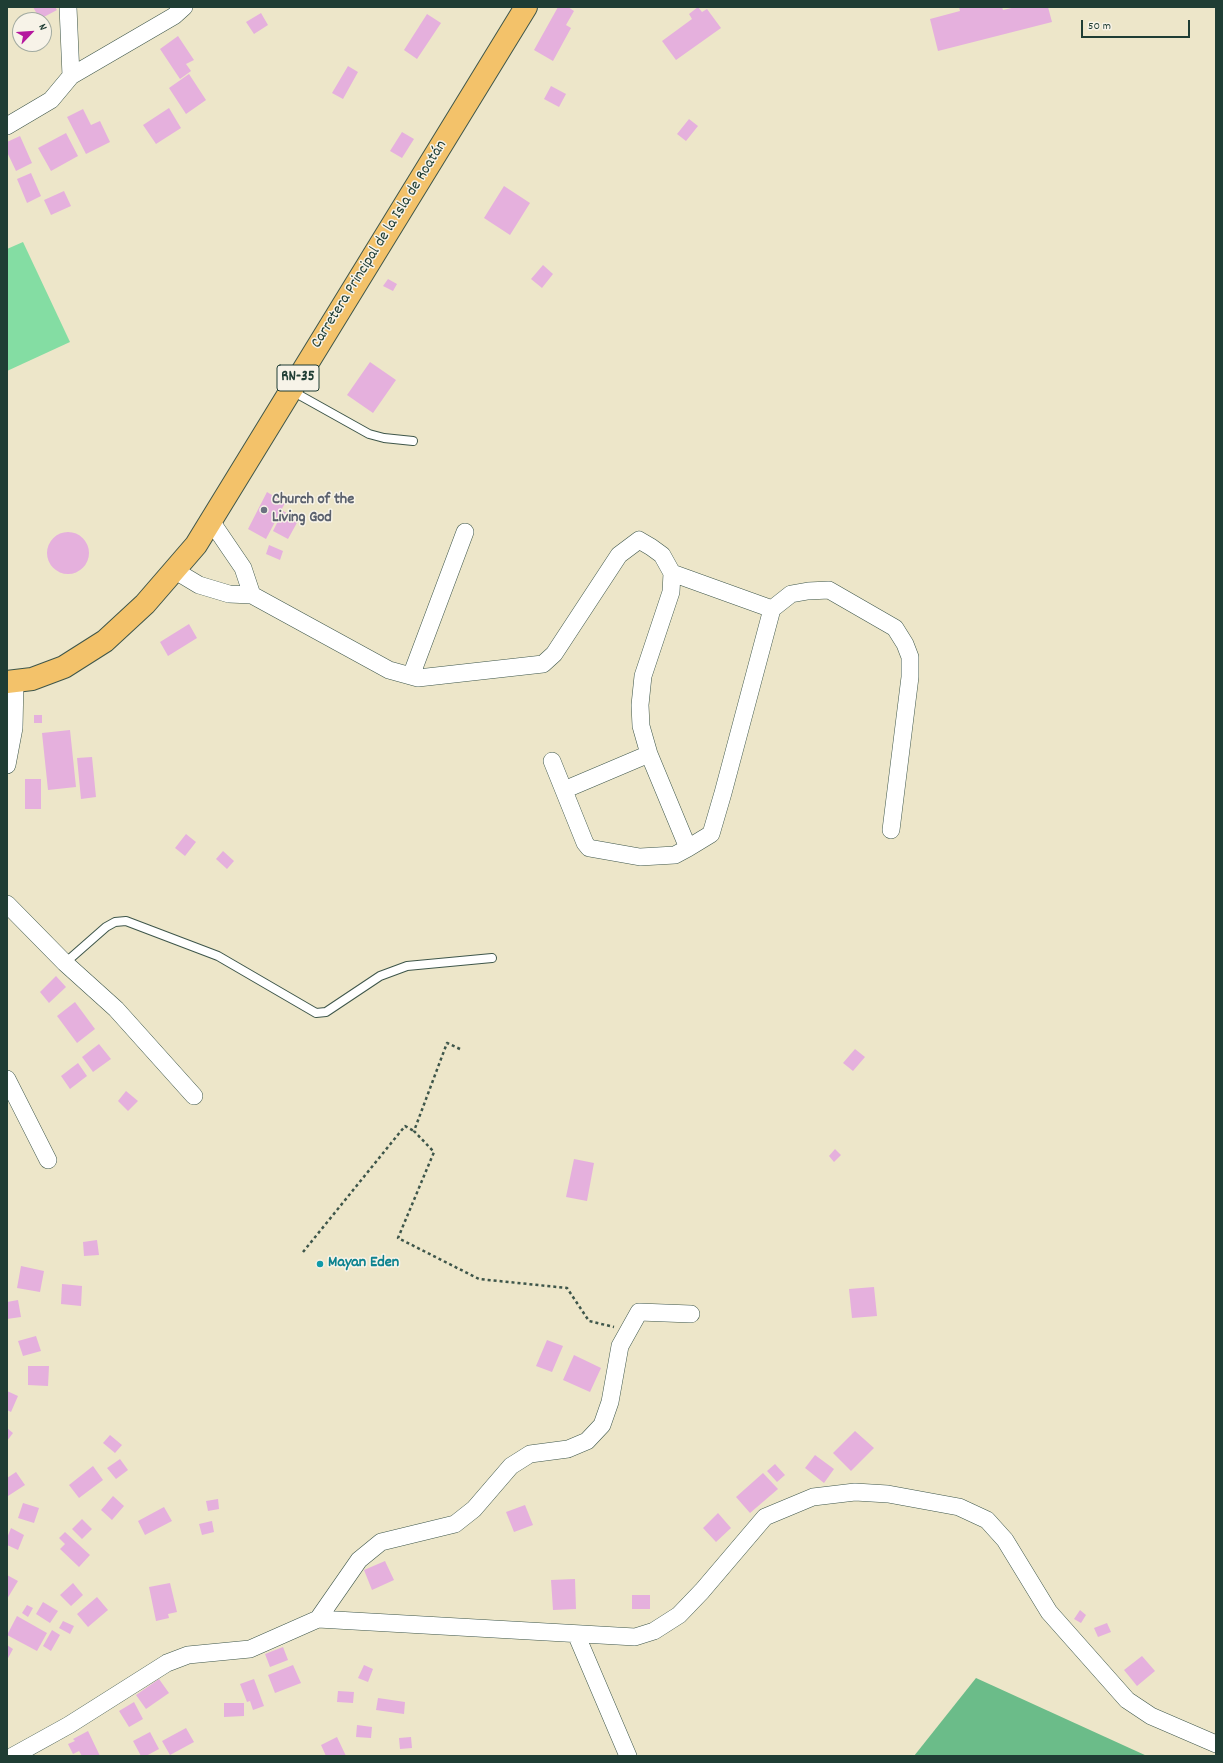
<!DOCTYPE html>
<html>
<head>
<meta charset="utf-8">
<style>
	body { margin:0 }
	#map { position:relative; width:1223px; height:1763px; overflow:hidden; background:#ede6c9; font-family:Dekko,sans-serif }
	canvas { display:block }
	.frame { position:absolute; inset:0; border:8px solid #1f3d34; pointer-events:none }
	.north { position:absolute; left:12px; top:12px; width:40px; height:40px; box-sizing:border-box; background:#f7f3e8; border:1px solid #a1aaa0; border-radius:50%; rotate:65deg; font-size:11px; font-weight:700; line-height:16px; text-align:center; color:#1f3d34 }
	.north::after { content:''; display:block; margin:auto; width:14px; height:18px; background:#b5179e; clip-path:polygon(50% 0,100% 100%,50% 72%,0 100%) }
	.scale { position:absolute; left:1081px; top:20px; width:109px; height:18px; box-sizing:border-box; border:2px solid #1f3d34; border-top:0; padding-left:5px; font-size:12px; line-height:14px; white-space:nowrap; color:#1f3d34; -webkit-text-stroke:3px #f7f3e8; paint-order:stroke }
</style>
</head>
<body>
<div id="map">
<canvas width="1223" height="1763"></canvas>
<div class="frame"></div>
<div class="north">N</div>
<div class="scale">50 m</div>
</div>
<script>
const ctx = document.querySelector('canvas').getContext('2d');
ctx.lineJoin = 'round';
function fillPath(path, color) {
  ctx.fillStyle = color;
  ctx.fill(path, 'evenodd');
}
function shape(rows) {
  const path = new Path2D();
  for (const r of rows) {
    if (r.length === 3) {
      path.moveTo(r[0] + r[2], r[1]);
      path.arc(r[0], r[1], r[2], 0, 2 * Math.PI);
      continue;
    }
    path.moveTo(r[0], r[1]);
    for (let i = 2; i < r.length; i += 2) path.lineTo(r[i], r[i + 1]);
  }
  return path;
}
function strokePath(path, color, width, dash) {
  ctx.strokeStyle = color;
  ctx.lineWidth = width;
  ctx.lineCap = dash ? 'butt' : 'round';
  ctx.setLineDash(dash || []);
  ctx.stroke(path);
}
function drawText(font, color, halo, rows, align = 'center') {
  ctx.font = font + ' Dekko,sans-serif';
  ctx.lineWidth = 3;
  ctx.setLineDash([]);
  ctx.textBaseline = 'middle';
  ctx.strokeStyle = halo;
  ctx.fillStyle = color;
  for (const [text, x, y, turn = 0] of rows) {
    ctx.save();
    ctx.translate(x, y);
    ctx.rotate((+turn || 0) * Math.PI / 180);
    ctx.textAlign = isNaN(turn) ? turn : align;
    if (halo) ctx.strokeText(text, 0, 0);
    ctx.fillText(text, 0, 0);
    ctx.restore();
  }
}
fillPath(shape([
	[23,242,70,342,7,371,7,249]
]), '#84dda3');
fillPath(shape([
	[976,1678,1147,1756,914,1756]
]), '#6bbc89');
fillPath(shape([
	[33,7,55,7,57,10,40,19],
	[558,7,568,7,574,11,566,25,571,28,553,61,534,50],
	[698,7,702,12,707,9,721,28,676,60,662,41,692,19,689,14],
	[959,7,1002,7,1003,10,1016,7,1048,7,1052,22,938,51,930,19,960,11],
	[261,13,268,25,254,34,246,22],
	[427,14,441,23,417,59,404,50],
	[178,36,194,60,186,64,191,71,180,79,160,49],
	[348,66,358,72,343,99,332,93],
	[189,74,206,100,186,114,169,88],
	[551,86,566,94,559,107,544,99],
	[169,108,181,128,156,144,143,125],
	[83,109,91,125,100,121,110,142,86,154,67,117],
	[689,119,698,126,686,141,677,134],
	[402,132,414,139,402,158,390,151],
	[66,133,78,156,51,171,38,148],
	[20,136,32,163,16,171,7,152,7,142],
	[31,173,41,196,27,203,17,179],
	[504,186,530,203,510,235,484,218],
	[64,191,71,206,51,215,44,200],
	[543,265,553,274,542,288,531,279],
	[388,279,397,284,393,291,383,286],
	[370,362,396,380,373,413,347,395],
	[267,492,285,503,266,539,248,529],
	[283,511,299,519,288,539,273,531],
	[68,553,21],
	[269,545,283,551,280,560,266,554],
	[189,624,197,638,168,656,160,642],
	[34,715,42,715,42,723,34,723],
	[70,730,76,787,48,790,42,733],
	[92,757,96,797,81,799,77,758],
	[25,779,41,779,41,809,25,809],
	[186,834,196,842,185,856,175,848],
	[223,851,234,861,227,869,216,859],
	[56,976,66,987,49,1003,40,992],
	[75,1002,95,1029,77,1043,57,1016],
	[99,1044,111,1059,93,1072,82,1057],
	[855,1049,865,1057,853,1071,843,1063],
	[78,1063,87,1076,70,1089,61,1076],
	[126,1091,138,1101,128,1111,118,1101],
	[835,1149,841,1155,834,1162,829,1156],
	[574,1159,594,1163,587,1201,566,1197],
	[97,1240,99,1255,84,1256,83,1242],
	[21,1266,44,1271,40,1292,17,1288],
	[62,1284,82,1286,81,1306,61,1304],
	[874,1287,877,1316,852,1318,849,1289],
	[18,1300,21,1317,7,1319,7,1302],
	[36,1336,41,1351,23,1356,18,1341],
	[547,1340,563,1346,552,1372,536,1366],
	[574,1355,601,1368,590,1392,563,1380],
	[28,1366,49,1366,48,1386,28,1385],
	[7,1391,18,1396,11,1412,7,1410],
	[7,1428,13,1433,7,1441],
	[855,1431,874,1448,851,1471,833,1453],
	[110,1435,122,1445,115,1453,103,1443],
	[815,1455,834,1469,824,1483,805,1468],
	[120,1459,128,1470,116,1479,107,1468],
	[775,1464,785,1475,777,1482,767,1471],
	[93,1466,103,1480,79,1498,69,1485],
	[16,1472,25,1485,8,1496,7,1478],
	[763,1473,778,1489,750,1513,736,1497],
	[113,1496,124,1506,112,1520,101,1510],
	[218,1499,219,1509,208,1511,206,1501],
	[23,1503,39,1508,34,1523,18,1518],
	[525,1505,533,1525,514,1532,506,1512],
	[164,1507,172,1521,145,1535,138,1521],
	[718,1513,731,1528,716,1542,703,1528],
	[82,1519,92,1529,82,1539,72,1529],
	[212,1521,214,1532,202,1535,199,1524],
	[11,1528,24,1535,18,1550,7,1545,7,1538],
	[65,1532,90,1555,79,1567,60,1549,65,1544,59,1538],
	[385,1561,394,1580,372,1590,364,1570],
	[7,1575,18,1581,7,1599],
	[575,1579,576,1609,553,1610,551,1580],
	[73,1583,83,1595,71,1606,60,1595],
	[170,1583,177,1612,168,1614,169,1618,156,1621,149,1587],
	[632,1595,650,1595,650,1609,632,1609],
	[97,1597,108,1610,88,1627,77,1614],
	[43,1602,58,1611,50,1623,36,1614],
	[27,1605,33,1608,28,1617,22,1613],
	[1080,1610,1086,1615,1081,1623,1074,1619],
	[17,1616,47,1633,37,1651,7,1635],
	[63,1621,74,1626,70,1634,59,1628],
	[1107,1623,1111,1632,1098,1637,1094,1628],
	[52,1630,60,1635,51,1651,43,1646],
	[7,1645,13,1649,7,1660],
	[283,1647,288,1660,270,1667,265,1654],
	[1142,1656,1155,1671,1137,1686,1124,1670],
	[293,1665,301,1683,275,1693,268,1675],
	[364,1665,373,1669,368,1682,358,1678],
	[159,1679,169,1693,146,1709,136,1695],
	[254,1679,264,1706,253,1710,250,1701,247,1702,240,1684],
	[338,1691,354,1692,353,1703,337,1702],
	[378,1698,405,1702,404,1714,376,1710],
	[134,1702,143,1719,129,1727,119,1711],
	[224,1703,244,1703,244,1716,224,1717],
	[357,1725,372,1727,371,1738,356,1737],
	[186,1728,194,1742,170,1755,162,1741],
	[88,1731,100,1756,82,1756,79,1751,73,1754,68,1744,75,1741,73,1739],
	[150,1732,159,1749,146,1756,141,1756,133,1741],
	[337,1737,346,1756,326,1756,321,1745],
	[411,1737,412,1748,400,1749,399,1738]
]), '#e5b0dd');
const service = shape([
	[292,391,369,434,384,438,413,441],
	[65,963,106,927,115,922,126,921,218,956,316,1013,326,1012,380,976,407,966,492,958]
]);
const minor = shape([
	[68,7,71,76],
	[7,126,51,100,71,76,174,16,184,7],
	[211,521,243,568,252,595],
	[174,570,199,585,229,594,252,595,389,670,418,678,543,664,554,654,619,555,639,540,651,547,662,555,672,573,671,592,643,676,640,705,641,726,649,754,688,848],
	[672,573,772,609],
	[411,676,465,532],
	[552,761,585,843,589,848,640,857,675,855,688,848,711,834,723,793,772,609,791,594,808,591,829,590,895,628,905,644,910,657,910,677,891,830],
	[7,765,14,728,15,681],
	[564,790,649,754],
	[7,904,65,963,116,1009,194,1096],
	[7,1079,48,1160],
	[318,1619,359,1560,381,1542,455,1524,474,1509,511,1466,530,1454,568,1449,587,1441,602,1425,610,1402,620,1346,639,1312,691,1314],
	[576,1634,628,1756],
	[13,1756,69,1725,167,1663,188,1655,250,1649,318,1619,635,1637,654,1631,679,1615,702,1591,765,1517,813,1497,855,1492,888,1494,959,1507,987,1520,1005,1540,1049,1612,1127,1700,1151,1716,1216,1744]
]);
const primary = shape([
	[7,682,32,679,64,667,105,641,145,604,196,545,526,7]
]);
strokePath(service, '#3e564a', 10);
strokePath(minor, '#3e564a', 18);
strokePath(primary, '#3e564a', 24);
strokePath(shape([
	[460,1049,447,1043,414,1131,434,1152,398,1238,479,1279,567,1288,589,1321,614,1327],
	[303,1252,405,1126,414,1131]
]), '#3e564a', 2.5, [3, 3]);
strokePath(service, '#fff', 8);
strokePath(minor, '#fff', 17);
strokePath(primary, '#f3c26a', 22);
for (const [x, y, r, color] of [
	[264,510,4,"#6b7280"],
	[320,1264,4,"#0f9aa8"]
]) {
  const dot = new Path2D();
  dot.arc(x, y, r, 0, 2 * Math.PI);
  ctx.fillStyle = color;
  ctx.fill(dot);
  strokePath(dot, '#f7f3e8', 1.5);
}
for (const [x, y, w] of [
	[298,378,42]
]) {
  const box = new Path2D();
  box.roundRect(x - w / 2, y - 13, w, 26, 3);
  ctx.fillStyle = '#f7f3e8';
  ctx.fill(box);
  strokePath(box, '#1f3d34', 1);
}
drawText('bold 15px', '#1f3d34', null, [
	["RN-35",298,378]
]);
drawText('16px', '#1f3d34', '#f7f3e8', [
	["Carretera Principal de la Isla de Roatán",380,245,-58]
]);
drawText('bold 16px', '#5b616d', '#f7f3e8', [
	["Church of the",272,501],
	["Living God",272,519]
], 'left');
drawText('bold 16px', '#0d838f', '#f7f3e8', [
	["Mayan Eden",328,1264]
], 'left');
</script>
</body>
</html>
